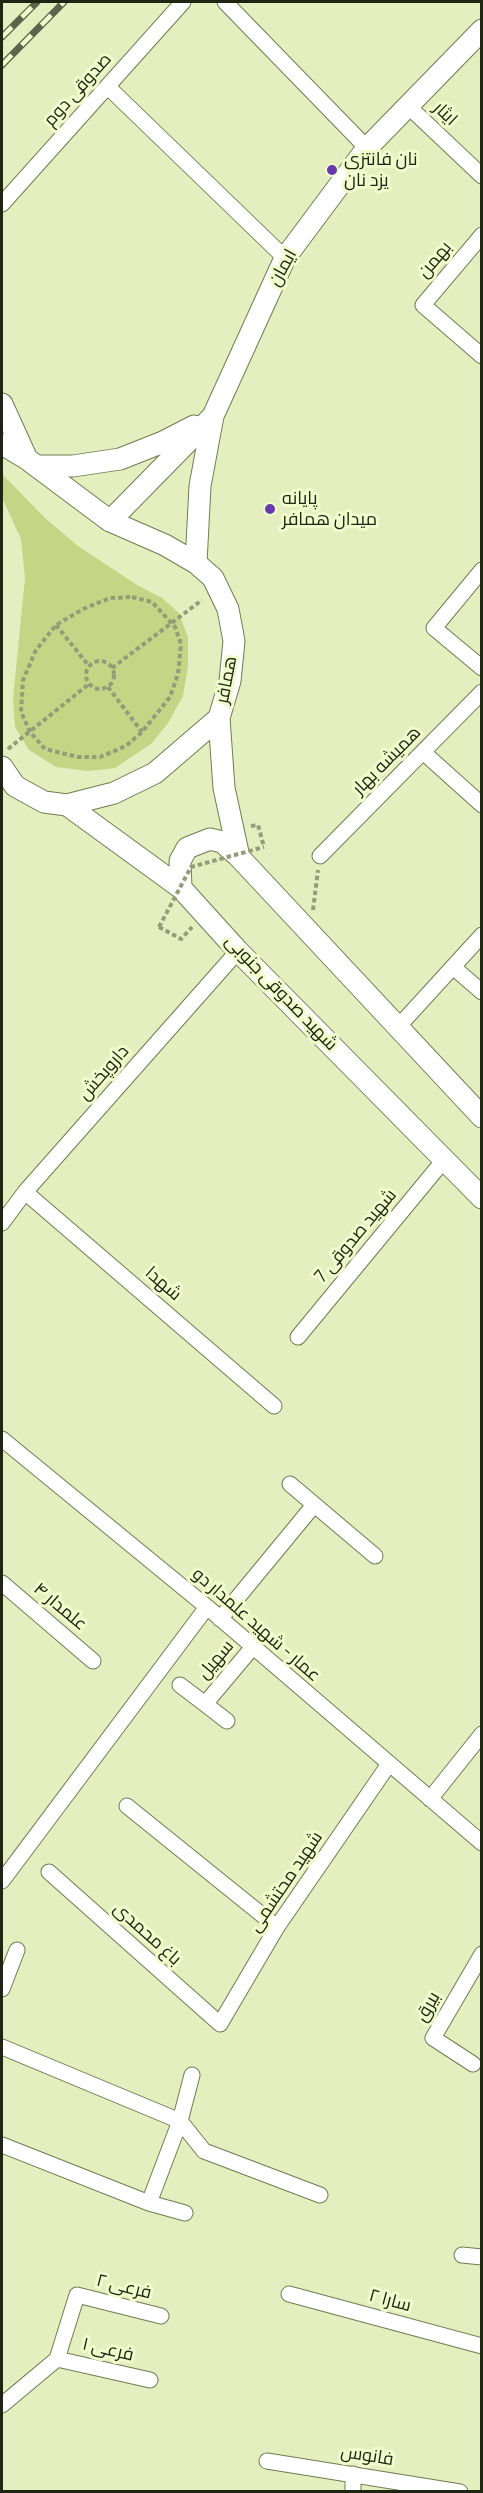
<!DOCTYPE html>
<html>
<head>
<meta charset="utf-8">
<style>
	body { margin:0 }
	#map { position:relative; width:483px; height:2493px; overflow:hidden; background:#e4eebf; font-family:Manrope,sans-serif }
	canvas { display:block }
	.frame { position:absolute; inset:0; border:3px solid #202412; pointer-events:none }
</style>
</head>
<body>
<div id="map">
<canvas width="483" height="2493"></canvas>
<div class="frame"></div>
</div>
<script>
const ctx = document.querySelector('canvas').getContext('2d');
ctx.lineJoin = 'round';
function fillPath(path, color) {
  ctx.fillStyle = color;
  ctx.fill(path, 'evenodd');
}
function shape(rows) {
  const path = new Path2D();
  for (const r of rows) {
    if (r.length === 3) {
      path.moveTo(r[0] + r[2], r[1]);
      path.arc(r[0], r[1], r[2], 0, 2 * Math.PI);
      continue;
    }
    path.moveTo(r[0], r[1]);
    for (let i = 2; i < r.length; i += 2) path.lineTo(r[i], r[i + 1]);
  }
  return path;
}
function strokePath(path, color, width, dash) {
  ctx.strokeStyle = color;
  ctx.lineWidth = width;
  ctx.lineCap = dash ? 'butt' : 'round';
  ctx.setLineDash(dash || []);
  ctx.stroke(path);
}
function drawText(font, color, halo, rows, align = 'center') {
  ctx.font = font + ' Manrope,Cairo,sans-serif';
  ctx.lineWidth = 6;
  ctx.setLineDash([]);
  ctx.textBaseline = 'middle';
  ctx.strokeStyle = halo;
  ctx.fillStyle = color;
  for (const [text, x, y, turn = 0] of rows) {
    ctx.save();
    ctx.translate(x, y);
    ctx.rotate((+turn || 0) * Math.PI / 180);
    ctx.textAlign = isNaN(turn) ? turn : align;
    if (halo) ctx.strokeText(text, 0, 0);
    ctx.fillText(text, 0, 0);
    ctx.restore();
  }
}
fillPath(shape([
	[2,474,45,518,78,546,137,585,162,598,179,613,188,638,188,666,183,696,168,723,152,743,115,768,88,771,56,767,29,750,15,727,13,699,25,578,21,539,2,498]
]), '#c6d585');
const street = shape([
	[225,2,367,148],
	[108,87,285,258],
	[407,105,482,176],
	[2,204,183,2],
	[482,235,423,305,482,356],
	[482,570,434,628,482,668],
	[423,752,482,805],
	[320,856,482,692],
	[453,967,482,992],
	[398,1027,482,935],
	[25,1192,274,1406],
	[2,1223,25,1192,238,951],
	[298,1337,444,1160],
	[2,1439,207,1607,482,1843],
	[290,1484,375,1556],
	[2,1583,93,1661],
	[220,1619,314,1505],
	[180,1685,205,1704],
	[227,1721,205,1704,252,1648],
	[430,1799,482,1734],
	[127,1806,277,1927],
	[49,1872,220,2024,277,1927,389,1764],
	[2,1881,207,1607],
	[2,1989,17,1950],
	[2,2047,180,2121,149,2203],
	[473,2064,433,2038,482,1954],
	[192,2075,180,2121,204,2151,320,2195],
	[2,2145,149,2203,185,2213],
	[462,2255,482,2257],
	[289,2294,482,2346],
	[57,2359,150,2380],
	[2,2405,57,2359,77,2295,161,2316],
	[267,2461,460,2492],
	[353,2474,353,2492]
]);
const secondary = shape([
	[2,404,27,459],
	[2,444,27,459,110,521,165,545,196,563,213,578,228,609,234,641,230,681,219,718,155,773,114,793,67,805,44,802,15,786,2,767],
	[37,466,73,466,120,459,163,442,194,426],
	[110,521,213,416,285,258,367,148,482,30],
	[196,563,200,486,213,416],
	[219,718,224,788,239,857,482,1117],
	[67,805,181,888,238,951,482,1198],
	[181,888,180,861,187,848,210,839,222,842,239,857]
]);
strokePath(street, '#737b51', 17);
strokePath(secondary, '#737b51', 23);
strokePath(shape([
	[132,597,152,602,175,627,181,644,178,674,170,697,142,732,126,746,100,757,78,757,45,749,30,732,21,712,23,680,36,650,56,625,83,609,110,598,132,597],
	[56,625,89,666],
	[100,675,14],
	[112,668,202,600],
	[108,687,142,732],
	[8,749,89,684],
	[251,826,258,825,264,847],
	[313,910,318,870],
	[159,927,181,939,192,927]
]), '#949c78', 4, [4.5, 3]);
strokePath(street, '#fff', 15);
strokePath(secondary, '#fff', 21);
const rail = shape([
	[2,37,37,2],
	[2,65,64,2]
]);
strokePath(rail, '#5e6449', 7);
strokePath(rail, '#f1fccc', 4.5, [14]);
strokePath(shape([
	[159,927,191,867,264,847]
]), '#949c78', 4, [4.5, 3]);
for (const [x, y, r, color] of [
	[332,170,6,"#6838af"],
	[270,509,6,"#6838af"]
]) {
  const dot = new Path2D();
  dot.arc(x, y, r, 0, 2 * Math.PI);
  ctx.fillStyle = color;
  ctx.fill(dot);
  strokePath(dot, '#f1fccc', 2);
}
drawText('18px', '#202412', '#f1fccc', [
	["صدوقی دوم",78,90,-48],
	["ایثار",445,114,44],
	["بهمن",435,260,-50],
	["ایمان",283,268,-61],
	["همافر",227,680,-79],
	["همیشه بهار",387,761,-45],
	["شهید صدوقی جنوبی",281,993,46],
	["داروپخش",104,1073,-49],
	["شهید صدوقی 7",356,1236,-50],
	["شهدا",163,1284,41],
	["علمدار ۴",60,1607,40],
	["عمار - شهید علمدار دو",256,1625,41],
	["سهیل",216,1660,-50],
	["شهید محتشمی",286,1882,-56],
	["باغ محمدی",147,1934,42],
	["بیرق",428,2007,-60],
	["فرعی ۲",124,2287,14],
	["سارا ۲",390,2301,15],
	["فرعی ۱",108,2350,13],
	["فانوس",367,2456,9]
]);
drawText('18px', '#202412', '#f1fccc', [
	["نان فانتزی",344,160],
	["یزد نان",344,181],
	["پایانه",282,499],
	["میدان همافر",282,520]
], 'left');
</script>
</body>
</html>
